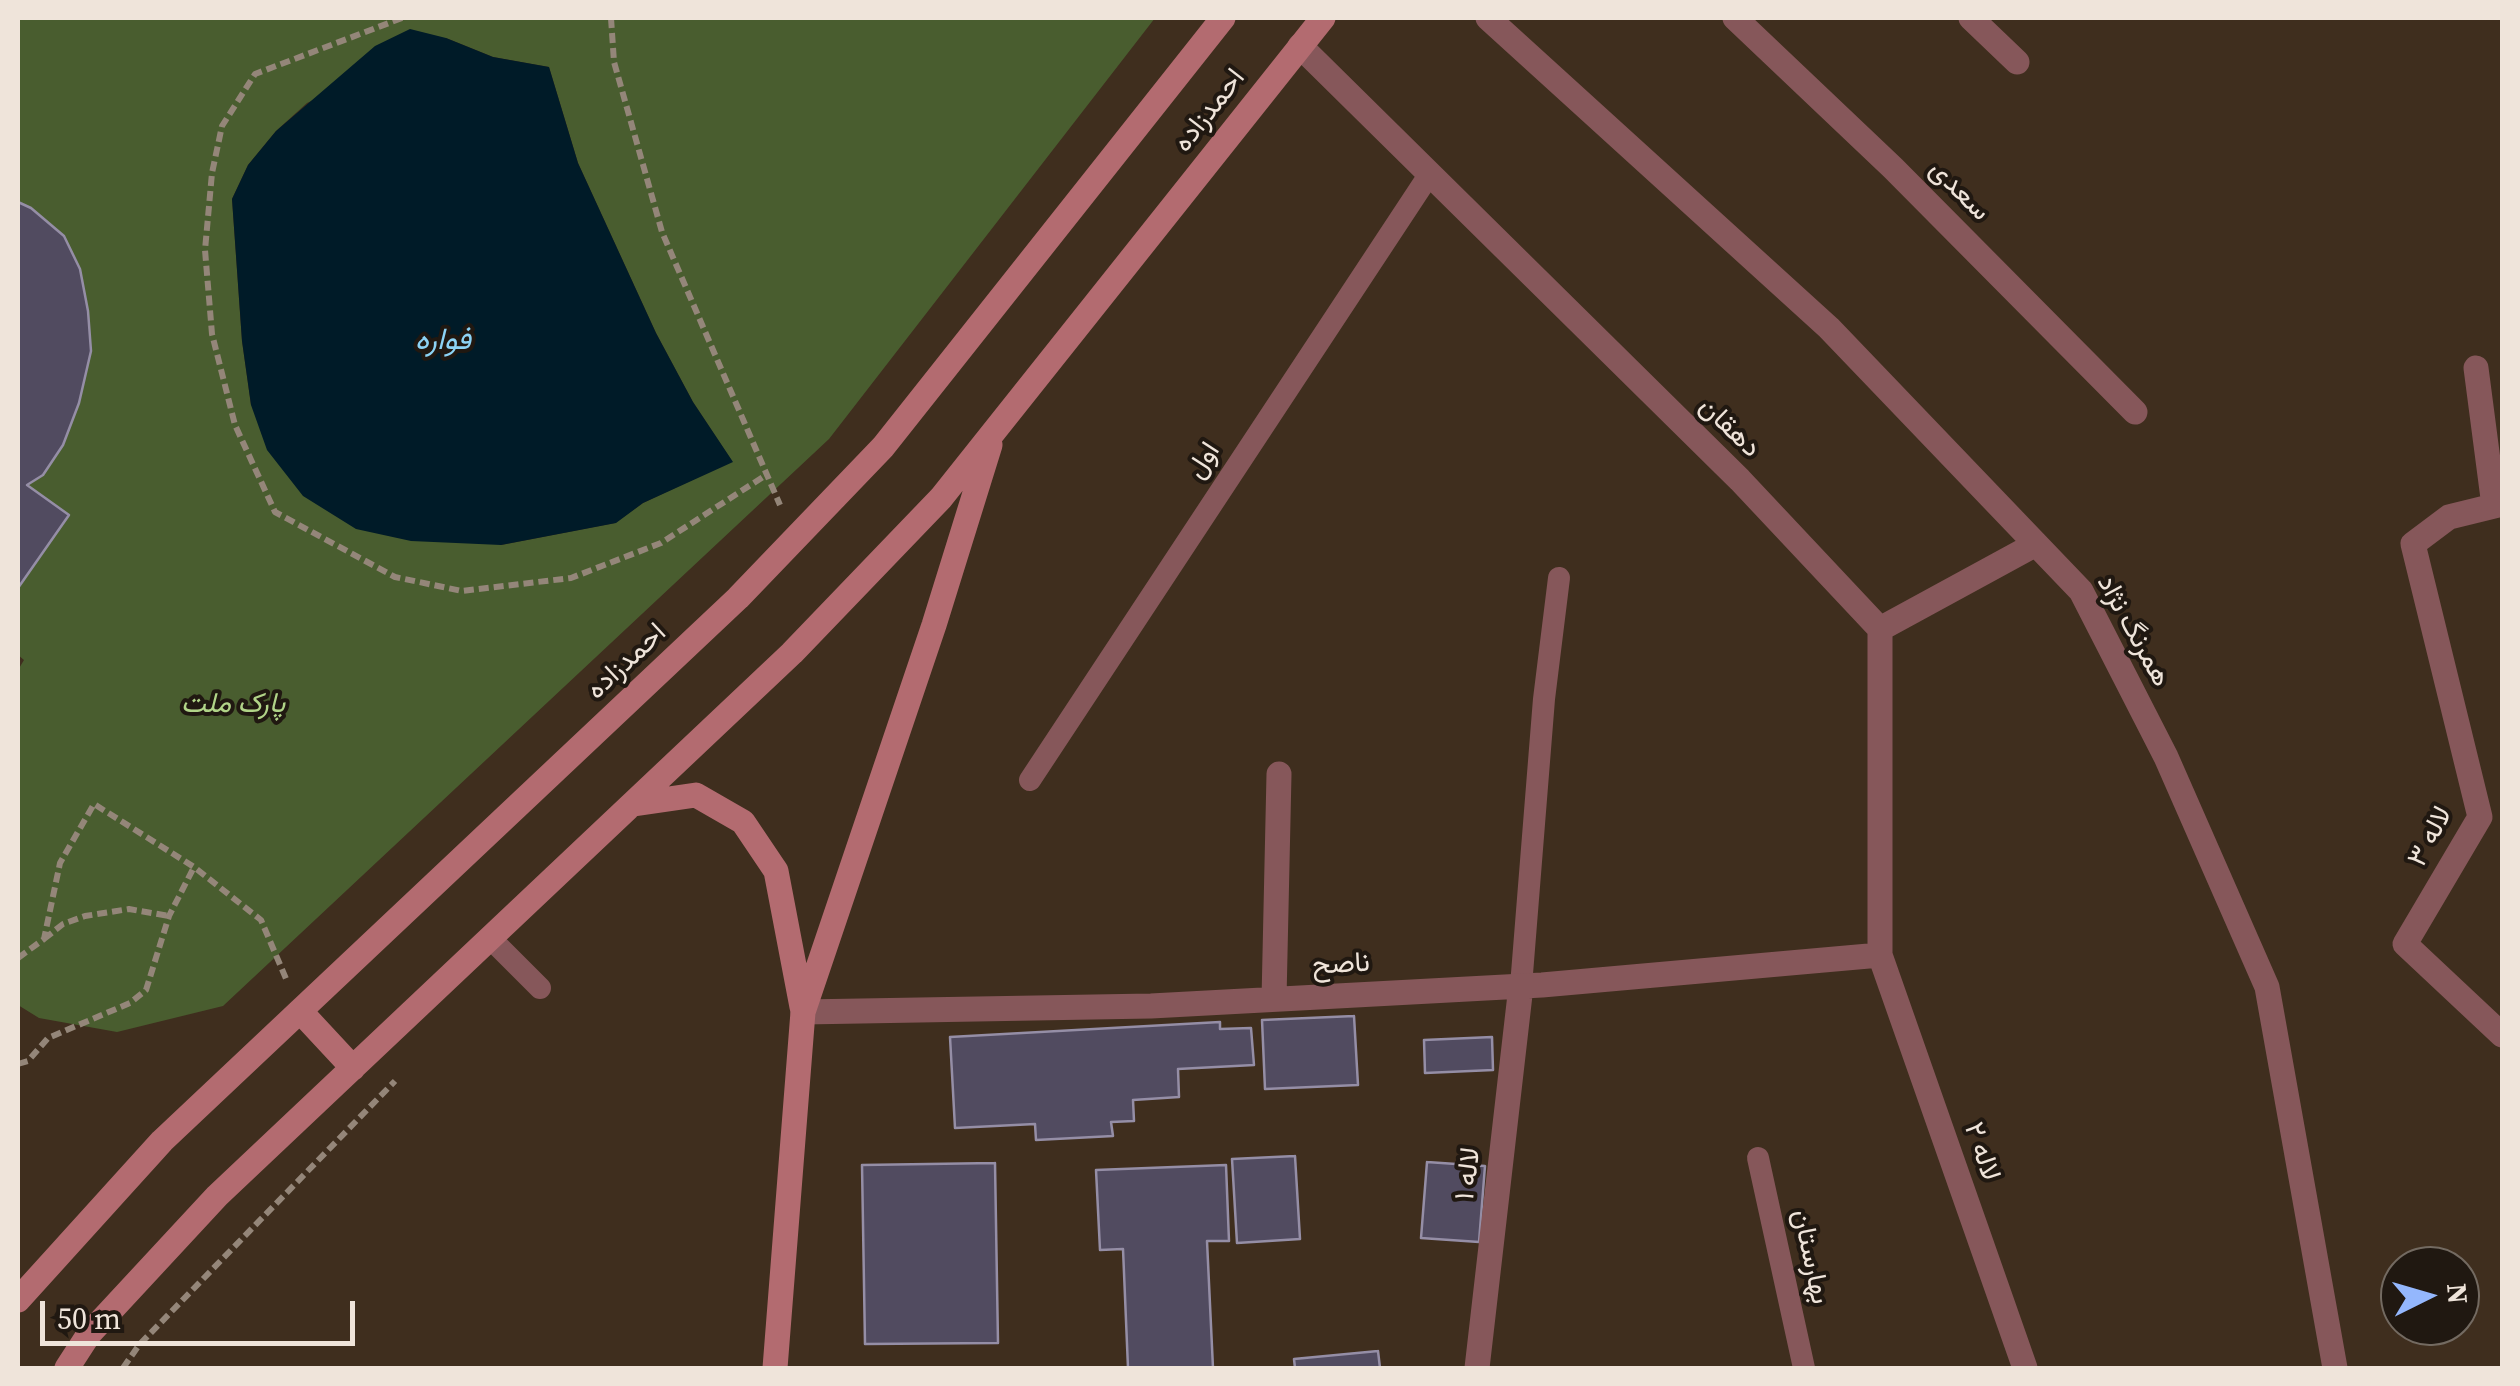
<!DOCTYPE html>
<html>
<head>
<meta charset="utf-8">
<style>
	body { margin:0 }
	#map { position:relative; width:2520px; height:1386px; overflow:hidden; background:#3f2e1e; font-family:"Source Serif 4",serif }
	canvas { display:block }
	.frame { position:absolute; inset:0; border:20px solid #efe4da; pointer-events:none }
	.north { position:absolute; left:2380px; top:1246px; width:100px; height:100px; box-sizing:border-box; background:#201811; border:2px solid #736a61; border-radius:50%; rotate:85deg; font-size:28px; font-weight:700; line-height:40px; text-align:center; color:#efe4da }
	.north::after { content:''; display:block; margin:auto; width:35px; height:45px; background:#94b7fd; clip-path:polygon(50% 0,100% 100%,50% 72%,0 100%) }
	.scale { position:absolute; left:40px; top:1301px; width:315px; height:45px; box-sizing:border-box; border:5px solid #efe4da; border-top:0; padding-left:12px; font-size:30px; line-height:35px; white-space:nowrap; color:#efe4da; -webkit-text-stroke:8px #201811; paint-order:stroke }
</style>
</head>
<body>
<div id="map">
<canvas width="2520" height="1386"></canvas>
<div class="frame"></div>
<div class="north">N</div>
<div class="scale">50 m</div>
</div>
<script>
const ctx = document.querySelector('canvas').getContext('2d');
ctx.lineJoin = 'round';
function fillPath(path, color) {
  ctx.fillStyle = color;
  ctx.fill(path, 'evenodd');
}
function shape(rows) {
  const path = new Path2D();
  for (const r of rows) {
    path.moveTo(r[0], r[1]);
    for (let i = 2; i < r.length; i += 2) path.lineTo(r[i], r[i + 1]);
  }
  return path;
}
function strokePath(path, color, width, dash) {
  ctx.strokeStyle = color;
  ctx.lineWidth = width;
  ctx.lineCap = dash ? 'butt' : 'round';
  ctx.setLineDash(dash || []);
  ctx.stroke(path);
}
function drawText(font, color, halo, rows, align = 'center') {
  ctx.font = font + ' "Source Serif 4",Vazirmatn,serif';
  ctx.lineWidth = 8;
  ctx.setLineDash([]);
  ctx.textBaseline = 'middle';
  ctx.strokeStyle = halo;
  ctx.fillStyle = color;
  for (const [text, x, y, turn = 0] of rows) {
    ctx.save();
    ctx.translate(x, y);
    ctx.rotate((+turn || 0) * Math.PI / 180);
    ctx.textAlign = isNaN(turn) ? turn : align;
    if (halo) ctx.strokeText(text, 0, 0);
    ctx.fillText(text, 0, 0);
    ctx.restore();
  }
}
fillPath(shape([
	[18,18,1155,18,829,439,223,1006,117,1032,39,1018,18,1005,18,670,24,660,18,655,18,588,69,515,27,485,43,475,63,445,79,403,91,351,88,311,80,269,64,236,31,208,18,202],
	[446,38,493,57,549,67,578,163,656,333,693,402,732,461,643,503,615,523,501,545,251,405,242,341,232,199,248,165,276,131,307,103]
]), '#495d2f');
fillPath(shape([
	[410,29,446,38,493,57,549,67,578,163,656,333,693,402,733,462,643,503,616,523,501,545,411,541,356,529,303,496,267,450,251,405,242,341,232,199,248,165,276,131,375,46]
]), '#001b28');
const building = shape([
	[18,202,31,208,64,236,80,269,88,311,91,351,79,403,63,445,43,475,27,485,69,515,18,588,18,202],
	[1354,1016,1358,1085,1265,1089,1262,1020,1354,1016],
	[1220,1022,1220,1029,1251,1028,1254,1065,1178,1069,1179,1097,1133,1100,1134,1121,1111,1122,1113,1136,1036,1140,1035,1124,955,1128,950,1037,1220,1022],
	[1492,1037,1493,1070,1425,1073,1424,1040,1492,1037],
	[1295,1156,1300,1239,1237,1243,1232,1159,1295,1156],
	[1427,1162,1485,1166,1479,1242,1421,1238,1427,1162],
	[995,1163,998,1343,865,1344,862,1165,995,1163],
	[1226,1165,1229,1241,1207,1241,1213,1368,1128,1368,1123,1249,1100,1250,1096,1170,1226,1165],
	[1378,1351,1380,1368,1295,1368,1294,1359,1378,1351]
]);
fillPath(building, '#514b60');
strokePath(building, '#958ea6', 2.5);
strokePath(shape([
	[402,18,255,74,222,126,212,173,205,250,212,334,235,425,275,512,395,577,462,591,571,578,661,543,766,475],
	[611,18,614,62,662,232,780,505],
	[44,939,63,924,85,916,129,909,169,916],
	[18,958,44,939,60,863,94,804,194,867,261,920,287,981],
	[18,1064,28,1061,48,1038,130,1003,146,990,169,916,194,867],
	[123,1368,139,1345,395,1081]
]), '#948679', 6, [10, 5]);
strokePath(shape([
	[1030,780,1429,175],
	[491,939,540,988],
	[1521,986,1544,699,1559,578],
	[1758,1158,1804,1368]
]), '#86575a', 22);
strokePath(shape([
	[1488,18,1829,328,2081,591,2166,757,2267,987,2335,1368],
	[1735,18,1893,168,2135,412],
	[1971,18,2017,62],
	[1300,46,1740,480,1880,629,1880,955,2025,1368],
	[2476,368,2494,506],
	[2502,504,2449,517,2413,544,2480,817,2405,944,2502,1035],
	[1880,629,2036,544],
	[1274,999,1279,774],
	[803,1012,1151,1006,1542,985,1880,955],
	[1477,1368,1521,986]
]), '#86575a', 25);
strokePath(shape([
	[634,804,696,795,743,822,776,871,802,1007],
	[300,1011,353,1068],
	[18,1300,162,1141,738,598,883,447,1223,18],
	[67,1368,89,1334,217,1196,792,653,941,498,1323,18],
	[775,1368,803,1012,934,625,990,445]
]), '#b36b70', 25);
drawText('28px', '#efe4da', '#201811', [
	["احمدزاده",1210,111,-52],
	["سعدی",1959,191,45],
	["دهقان",1729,428,44],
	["اول",1204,461,-57],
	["همرنگ نژاد",2133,631,61],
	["احمدزاده",627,662,-43],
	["لاله ۳",2431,837,-62],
	["ناصح",1341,965,-3],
	["لاله ۲",1981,1152,71],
	["لاله ۱",1469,1174,-83],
	["بهارستان",1810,1257,78]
]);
drawText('italic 28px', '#b1d488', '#201811', [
	["پارک ملت",233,705]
]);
drawText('italic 30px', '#8cd3f5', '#201811', [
	["فواره",443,341]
]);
</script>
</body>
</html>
